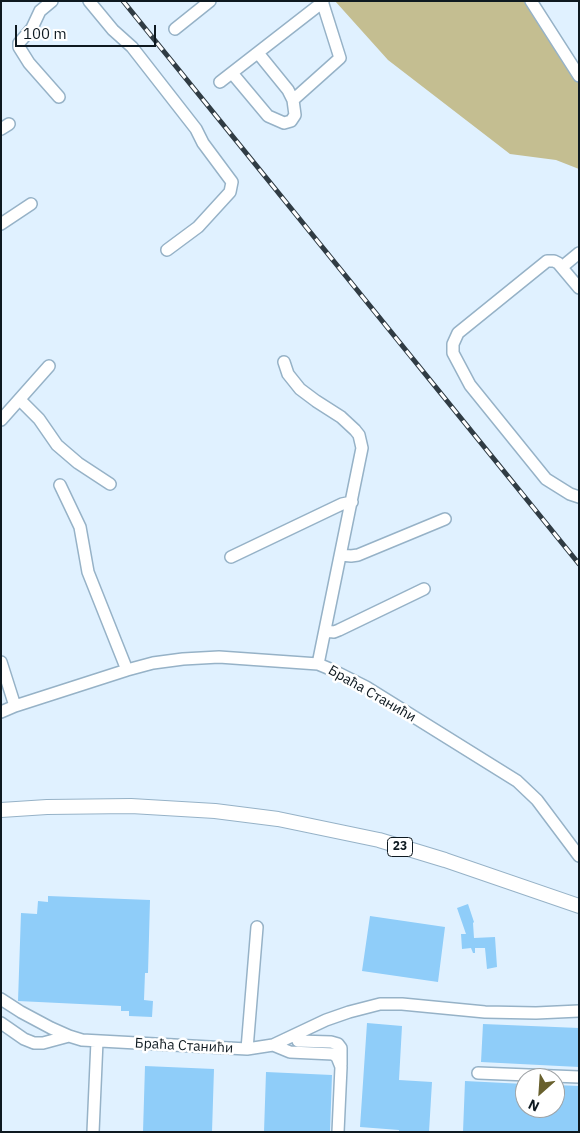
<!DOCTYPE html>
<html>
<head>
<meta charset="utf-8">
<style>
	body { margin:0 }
	#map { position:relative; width:580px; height:1133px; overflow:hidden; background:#e0f1ff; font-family:"IBM Plex Sans",sans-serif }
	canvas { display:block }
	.frame { position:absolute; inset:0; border:2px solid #0e1920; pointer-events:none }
	.north { position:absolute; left:515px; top:1068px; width:50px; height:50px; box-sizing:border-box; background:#fff; border:1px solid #9fa3a6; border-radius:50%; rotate:206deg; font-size:14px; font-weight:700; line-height:20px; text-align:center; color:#0e1920 }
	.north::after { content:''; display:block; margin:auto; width:18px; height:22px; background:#68602d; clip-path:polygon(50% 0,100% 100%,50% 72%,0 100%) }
	.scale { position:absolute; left:15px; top:25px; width:141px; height:22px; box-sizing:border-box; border:2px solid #0e1920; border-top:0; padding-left:6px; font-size:15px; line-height:18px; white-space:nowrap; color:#0e1920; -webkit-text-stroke:4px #fff; paint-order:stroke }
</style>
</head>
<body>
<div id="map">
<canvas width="580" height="1133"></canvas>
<div class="frame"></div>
<div class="north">N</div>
<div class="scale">100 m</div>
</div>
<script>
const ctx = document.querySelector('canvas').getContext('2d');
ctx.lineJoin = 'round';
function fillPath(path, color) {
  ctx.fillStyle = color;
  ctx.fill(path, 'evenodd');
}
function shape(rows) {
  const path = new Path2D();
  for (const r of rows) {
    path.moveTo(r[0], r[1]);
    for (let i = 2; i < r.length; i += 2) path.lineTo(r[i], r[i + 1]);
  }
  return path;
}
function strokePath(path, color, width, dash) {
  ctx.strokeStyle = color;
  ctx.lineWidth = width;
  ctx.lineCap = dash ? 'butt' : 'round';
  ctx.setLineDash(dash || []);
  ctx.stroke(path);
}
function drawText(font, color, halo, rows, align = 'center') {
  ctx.font = font + ' "IBM Plex Sans",sans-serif';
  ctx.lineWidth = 5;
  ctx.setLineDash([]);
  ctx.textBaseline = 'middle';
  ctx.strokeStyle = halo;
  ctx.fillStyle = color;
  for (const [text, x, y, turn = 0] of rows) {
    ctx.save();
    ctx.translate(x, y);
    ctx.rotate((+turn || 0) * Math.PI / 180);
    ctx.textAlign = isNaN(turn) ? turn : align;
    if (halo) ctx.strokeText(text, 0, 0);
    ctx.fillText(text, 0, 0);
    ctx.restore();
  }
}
fillPath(shape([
	[335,1,533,1,579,69,579,169,556,160,510,154,388,60]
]), '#c4be91');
fillPath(shape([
	[48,896,150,900,148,973,145,973,144,1000,153,1001,152,1017,129,1016,129,1011,121,1011,121,1006,18,1001,21,913,37,914,38,901,48,902],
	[468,904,474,922,473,923,474,938,495,937,497,967,487,969,485,948,475,948,475,953,473,953,471,948,462,949,461,934,466,934,457,908],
	[370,916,445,927,438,982,362,971],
	[367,1023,402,1026,399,1080,432,1082,429,1132,399,1131,399,1130,360,1127],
	[483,1024,579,1028,579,1067,481,1062],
	[145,1066,214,1069,212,1132,143,1132],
	[266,1072,332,1075,330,1132,264,1132],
	[465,1081,525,1084,525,1108,555,1108,555,1085,579,1086,579,1132,463,1132]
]), '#8fcdf9');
const minor = shape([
	[52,1,40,11,32,28,19,43,19,47,29,63,59,97],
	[89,1,113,30,132,47,196,129,203,143,232,182,230,192,198,227,167,250],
	[531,1,579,76],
	[175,29,210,1],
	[232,73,268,116,284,123,291,121,295,115,293,100,288,90,258,53],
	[220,82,323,2],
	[293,100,340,58,322,1],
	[1,129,9,124],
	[1,224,31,204],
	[562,267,579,253],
	[579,288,558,263,554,261,547,261,458,333,453,344,453,353,470,385,546,479,570,494,579,497],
	[284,362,288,374,300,389,316,401,341,417,355,430,359,435,362,448,318,664],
	[20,400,39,419,57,445,78,463,110,484],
	[1,420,49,366],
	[60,485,80,527,88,572,127,670],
	[341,555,351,556,358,555,445,519],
	[231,557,342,504,352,502],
	[325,631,334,632,339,630,424,589],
	[1,662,15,706],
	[1,712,15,706,127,670,153,663,183,659,219,657,318,664,330,669,366,687,517,781,537,800,579,856],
	[1,999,21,1012,51,1028,69,1036,82,1040,247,1049,273,1045,326,1020,349,1012,380,1004,402,1004,485,1012,536,1013,579,1011],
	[1,1023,24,1039,34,1043,43,1043,69,1036],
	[298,1041,331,1042,338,1044,341,1048,341,1065],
	[273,1045,290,1052,333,1054,337,1057,341,1067,338,1132],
	[247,1049,257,927],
	[478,1073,579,1077],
	[93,1132,97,1041]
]);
const major = shape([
	[1,810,47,807,131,806,215,811,278,819,379,840,445,860,579,906]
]);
strokePath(minor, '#96b2c7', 14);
strokePath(major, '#96b2c7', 16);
strokePath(minor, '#fff', 11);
strokePath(major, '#fff', 14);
const rail = shape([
	[123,1,579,564]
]);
strokePath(rail, '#303c44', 5);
strokePath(rail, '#fff', 3, [9]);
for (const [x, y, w] of [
	[400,847,25]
]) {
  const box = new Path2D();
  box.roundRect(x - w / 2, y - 9.5, w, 19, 4);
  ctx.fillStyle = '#fff';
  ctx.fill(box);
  strokePath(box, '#0e1920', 1);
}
drawText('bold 12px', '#0e1920', null, [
	["23",400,847]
]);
drawText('14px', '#0e1920', '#fff', [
	["Браћа Станићи",372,694,30],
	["Браћа Станићи",184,1046,3]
]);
</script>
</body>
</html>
